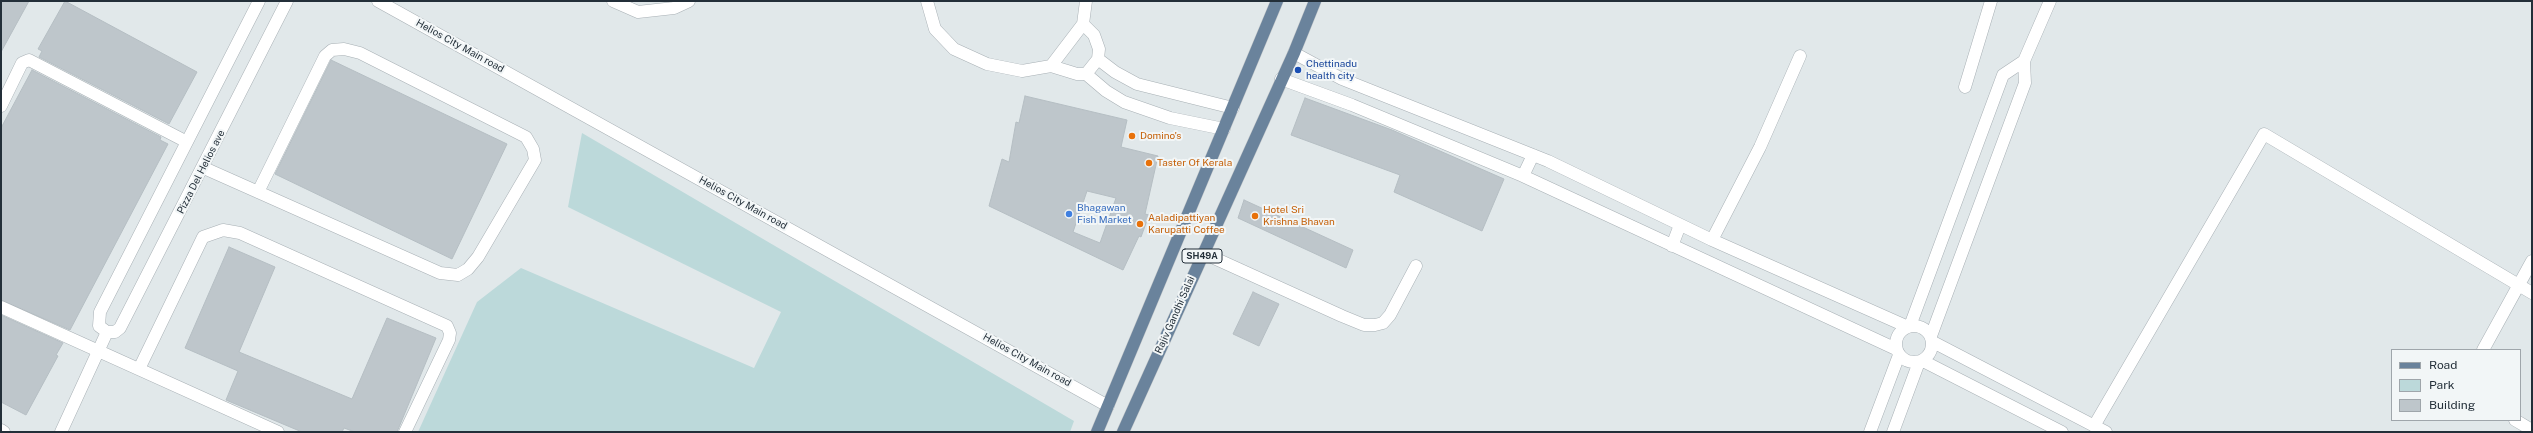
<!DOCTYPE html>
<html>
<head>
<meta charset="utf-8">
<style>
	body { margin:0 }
	#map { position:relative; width:2533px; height:433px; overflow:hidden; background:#e1e8ea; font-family:"Public Sans",sans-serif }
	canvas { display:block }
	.frame { position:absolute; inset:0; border:2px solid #232f39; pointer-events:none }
	.legend { position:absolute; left:2391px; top:349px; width:130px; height:72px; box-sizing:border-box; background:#f2f6f7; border:1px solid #9fa6ab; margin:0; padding:5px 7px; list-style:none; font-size:12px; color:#232f39 }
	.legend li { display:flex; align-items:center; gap:8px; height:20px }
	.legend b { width:20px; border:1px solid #9fa6ab }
</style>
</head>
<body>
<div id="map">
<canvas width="2533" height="433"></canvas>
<div class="frame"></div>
<ul class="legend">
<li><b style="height:5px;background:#6a839c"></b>Road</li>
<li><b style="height:11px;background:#bcd9da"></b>Park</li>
<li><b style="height:11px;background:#bec6cb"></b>Building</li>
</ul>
</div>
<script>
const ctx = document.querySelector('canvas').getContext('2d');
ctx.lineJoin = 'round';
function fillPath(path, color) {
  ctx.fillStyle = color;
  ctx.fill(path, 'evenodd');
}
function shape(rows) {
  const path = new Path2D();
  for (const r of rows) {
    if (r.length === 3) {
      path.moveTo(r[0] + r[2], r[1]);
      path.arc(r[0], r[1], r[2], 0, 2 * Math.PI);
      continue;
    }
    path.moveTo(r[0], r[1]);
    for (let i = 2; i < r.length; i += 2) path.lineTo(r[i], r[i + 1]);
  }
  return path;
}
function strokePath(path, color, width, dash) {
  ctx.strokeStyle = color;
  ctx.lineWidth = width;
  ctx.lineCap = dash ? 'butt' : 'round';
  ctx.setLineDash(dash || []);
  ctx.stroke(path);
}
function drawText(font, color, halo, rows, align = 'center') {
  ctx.font = font + ' "Public Sans",sans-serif';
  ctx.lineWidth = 4;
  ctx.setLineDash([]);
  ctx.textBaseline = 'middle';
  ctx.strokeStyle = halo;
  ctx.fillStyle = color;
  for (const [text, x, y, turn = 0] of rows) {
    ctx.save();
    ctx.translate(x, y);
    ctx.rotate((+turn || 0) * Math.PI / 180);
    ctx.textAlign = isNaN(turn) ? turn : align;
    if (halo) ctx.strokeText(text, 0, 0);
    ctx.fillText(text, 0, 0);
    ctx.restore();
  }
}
fillPath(shape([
	[582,133,1074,421,1070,432,418,432,477,302,521,268,754,368,781,312,568,207]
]), '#bcd9da');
const building = shape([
	[1,1,29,1,1,52,1,1],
	[65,1,197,72,169,124,39,57,42,51,38,49,65,1],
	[331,60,507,144,452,259,275,174,331,60],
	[32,70,161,137,160,140,168,144,70,330,1,300,1,128,32,70],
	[1025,96,1127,120,1121,147,1158,156,1145,214,1149,215,1141,237,1139,236,1123,270,989,206,1002,159,1009,162,1016,122,1019,123,1025,96],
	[1087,191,1116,198,1100,243,1073,232,1087,191],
	[1305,98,1392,130,1504,179,1482,231,1394,192,1400,175,1291,135,1305,98],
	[1244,200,1353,250,1346,268,1238,218,1244,200],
	[229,247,275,267,239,352,352,399,387,318,436,338,397,432,355,432,344,428,342,432,302,432,226,400,238,371,185,348,229,247],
	[1253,292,1279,304,1259,346,1233,334,1253,292],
	[1,315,63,343,56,355,58,356,26,415,1,402,1,315]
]);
fillPath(building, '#bec6cb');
strokePath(building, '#b5bec3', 1);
const minor = shape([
	[259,1,100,312,99,326,107,332,115,332,120,328,287,1],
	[378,1,1108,406],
	[613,1,638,12,674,8,689,1],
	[927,1,935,29,954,49,987,64,1022,71,1051,66,1083,24,1086,1],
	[1294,53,1342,79,1548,161,1712,240,1908,327],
	[1098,59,1115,72,1137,84,1233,108],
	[1051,66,1077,74,1086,74,1098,59,1099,49,1094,35,1083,24],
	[1086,74,1106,91,1124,102,1170,118,1224,129],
	[1281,79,1352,105,1523,176,1896,349],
	[1965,87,1991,1],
	[1,106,22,63,29,60,187,142],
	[204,168,258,192,440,273,458,275,468,269,478,257,535,160,533,149,526,137,360,53,344,49,332,50,325,56,258,192],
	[1523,176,1533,155],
	[1712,240,1760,147,1800,56],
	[1672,246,1680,225],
	[1203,253,1342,316,1364,325,1375,325,1383,323,1390,315,1416,266],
	[1,307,278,432],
	[1914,344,18],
	[1910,326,2003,75,2024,61],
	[1931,336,2025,83,2024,61,2050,1],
	[1933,342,2106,432],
	[2483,350,2532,261],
	[1923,361,2062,432],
	[139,369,203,237,223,230,240,233,447,326,450,333,449,340,405,432],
	[2515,420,2532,430],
	[2094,426,2264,134,2532,293],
	[1,430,4,432],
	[61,432,107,332],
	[1870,432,1899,355],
	[1893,432,1919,362]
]);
const major = shape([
	[1097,432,1277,1],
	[1123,432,1294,53,1315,1]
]);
strokePath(minor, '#a8b0b5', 13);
strokePath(major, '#c1c5c8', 13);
strokePath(minor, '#fff', 12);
strokePath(major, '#6a839c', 12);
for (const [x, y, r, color] of [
	[1298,70,4,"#1a4fb4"],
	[1132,136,4,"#e8710a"],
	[1149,163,4,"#e8710a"],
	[1069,214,4,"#3f7fe0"],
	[1255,216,4,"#e8710a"],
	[1140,224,4,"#e8710a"]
]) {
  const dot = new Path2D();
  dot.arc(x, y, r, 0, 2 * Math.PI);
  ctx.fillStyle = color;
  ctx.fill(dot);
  strokePath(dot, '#f2f6f7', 1.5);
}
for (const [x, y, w] of [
	[1202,256,40]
]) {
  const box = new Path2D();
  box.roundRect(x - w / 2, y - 7, w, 14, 3);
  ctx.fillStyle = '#f2f6f7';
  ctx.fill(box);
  strokePath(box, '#232f39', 1);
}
drawText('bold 9px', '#232f39', null, [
	["SH49A",1202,256]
]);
drawText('10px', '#232f39', '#f2f6f7', [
	["Helios City Main road",460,46,29],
	["Pizza Del Helios ave",201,172,-63],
	["Helios City Main road",743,203,29],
	["Rajiv Gandhi Salai",1175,315,-66],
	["Helios City Main road",1027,360,29]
]);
drawText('10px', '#164399', '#f2f6f7', [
	["Chettinadu",1306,64],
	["health city",1306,76]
], 'left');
drawText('10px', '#c56008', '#f2f6f7', [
	["Domino's",1140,136],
	["Taster Of Kerala",1157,163],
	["Hotel Sri",1263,210],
	["Krishna Bhavan",1263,222],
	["Aaladipattiyan",1148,218],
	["Karupatti Coffee",1148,230]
], 'left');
drawText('10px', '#366cbe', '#f2f6f7', [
	["Bhagawan",1077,208],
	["Fish Market",1077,220]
], 'left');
</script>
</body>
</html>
